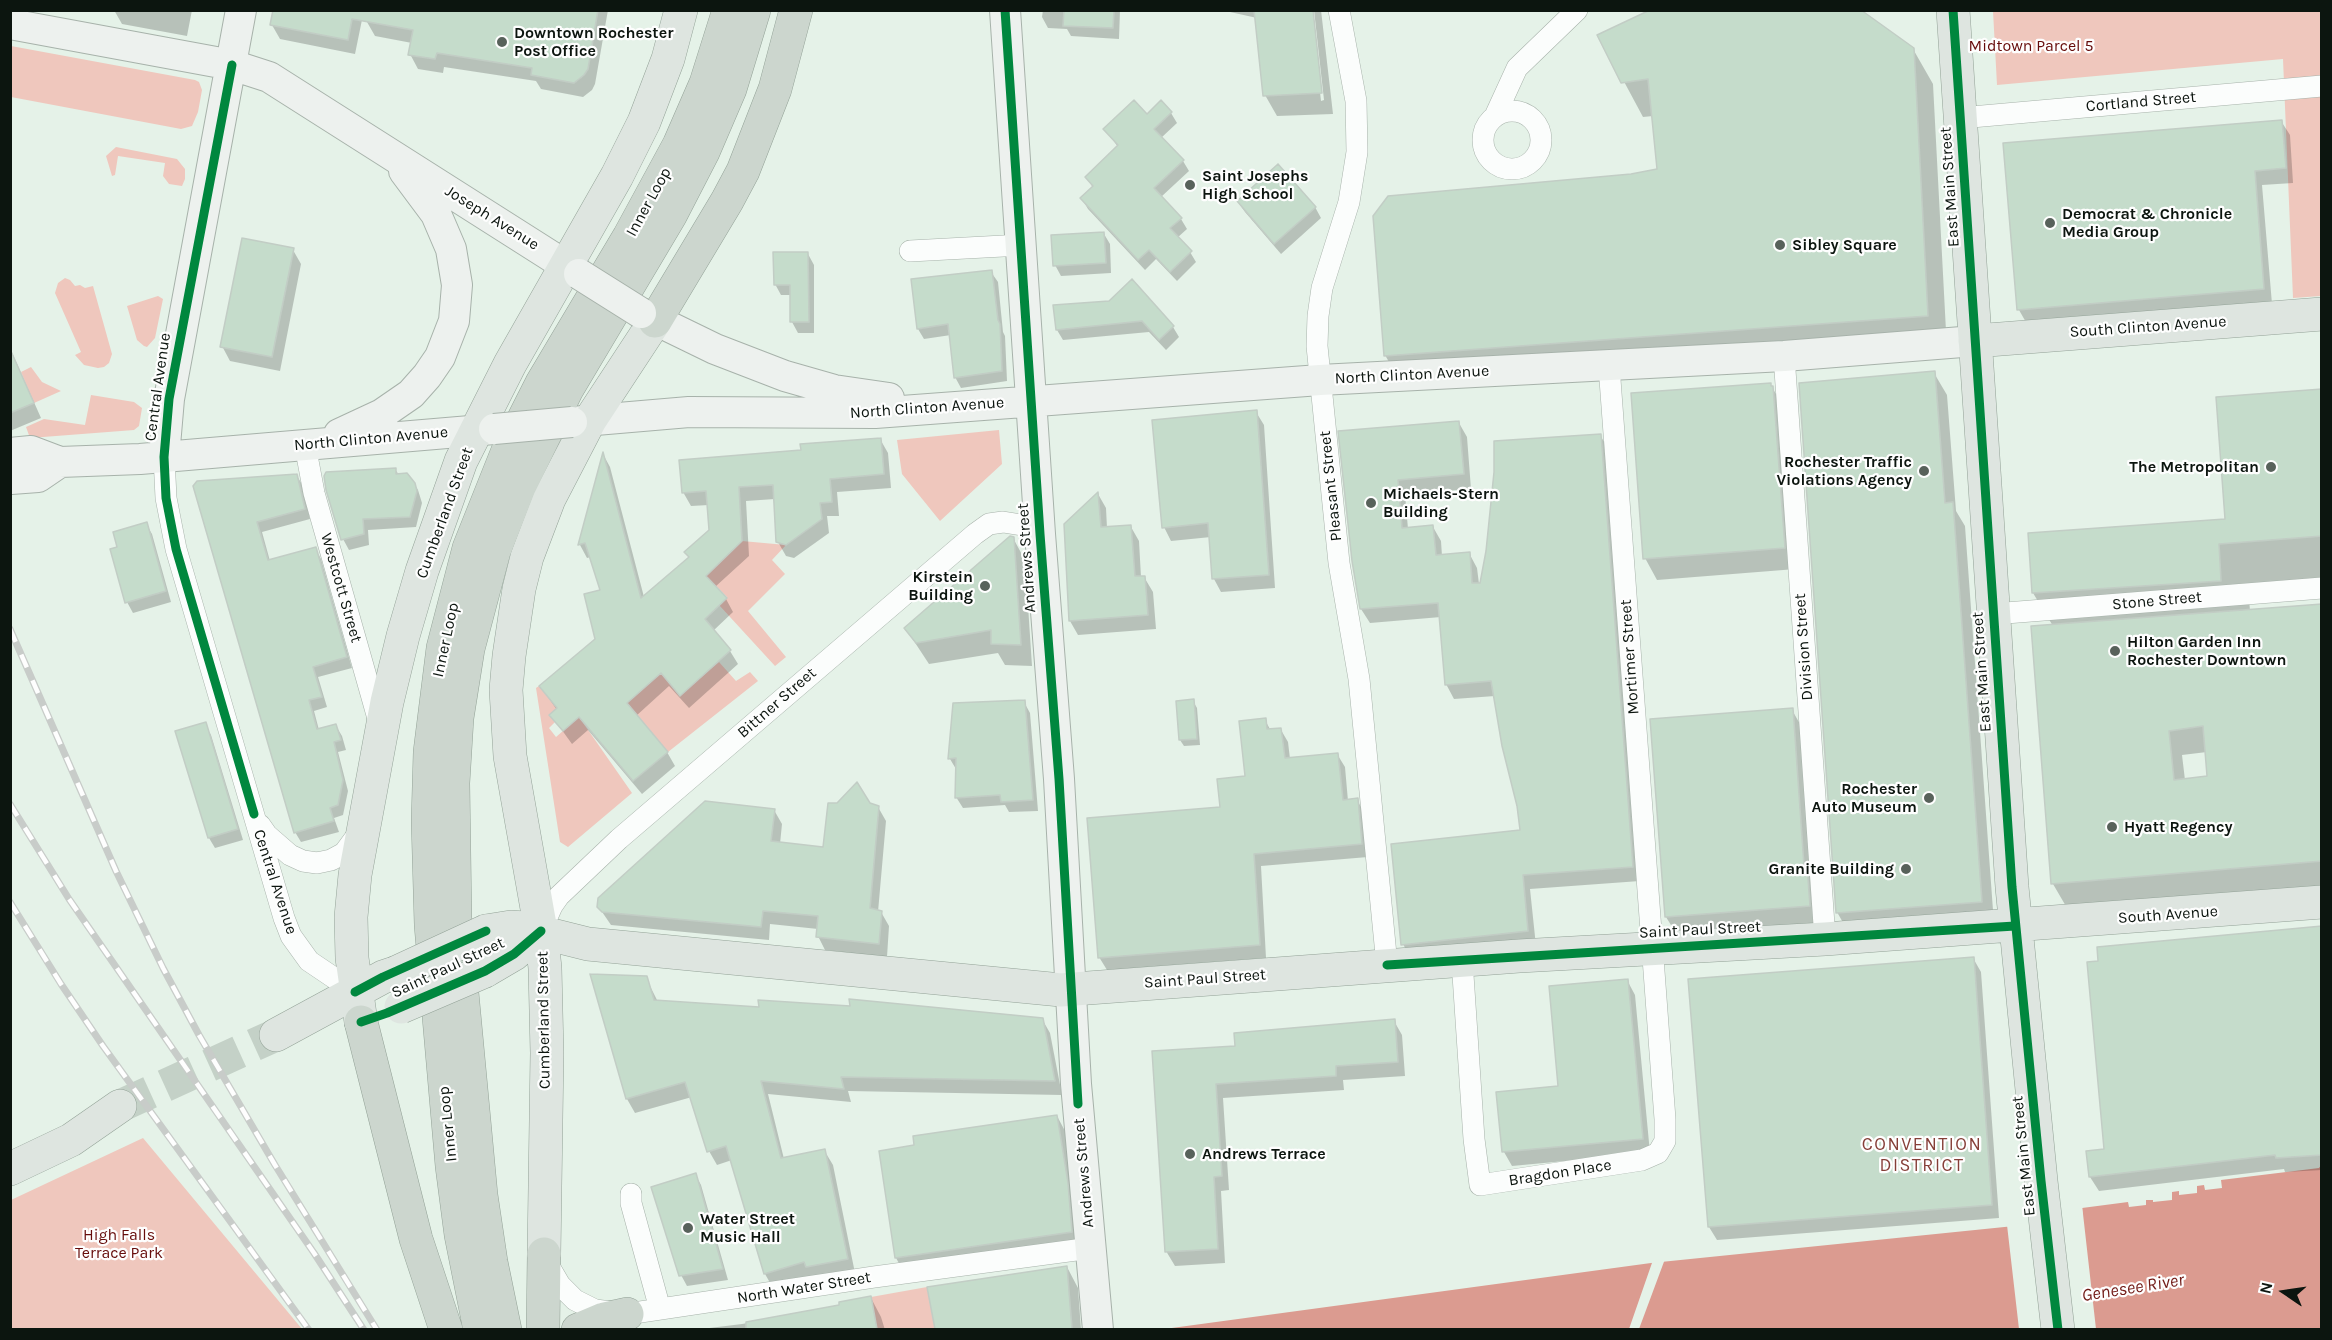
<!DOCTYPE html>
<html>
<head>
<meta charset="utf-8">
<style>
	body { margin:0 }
	#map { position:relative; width:2332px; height:1340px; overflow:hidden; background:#e5f2e8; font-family:Karla,sans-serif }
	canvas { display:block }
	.frame { position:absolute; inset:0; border:12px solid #0c150f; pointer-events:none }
	.north { position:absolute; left:2254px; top:1262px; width:60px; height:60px; -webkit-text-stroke:4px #fefefe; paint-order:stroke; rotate:283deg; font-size:16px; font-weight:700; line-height:24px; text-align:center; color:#0c150f }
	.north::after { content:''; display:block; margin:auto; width:21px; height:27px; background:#0c150f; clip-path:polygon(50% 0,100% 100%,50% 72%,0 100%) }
</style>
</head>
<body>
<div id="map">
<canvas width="2332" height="1340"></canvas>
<div class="frame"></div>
<div class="north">N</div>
</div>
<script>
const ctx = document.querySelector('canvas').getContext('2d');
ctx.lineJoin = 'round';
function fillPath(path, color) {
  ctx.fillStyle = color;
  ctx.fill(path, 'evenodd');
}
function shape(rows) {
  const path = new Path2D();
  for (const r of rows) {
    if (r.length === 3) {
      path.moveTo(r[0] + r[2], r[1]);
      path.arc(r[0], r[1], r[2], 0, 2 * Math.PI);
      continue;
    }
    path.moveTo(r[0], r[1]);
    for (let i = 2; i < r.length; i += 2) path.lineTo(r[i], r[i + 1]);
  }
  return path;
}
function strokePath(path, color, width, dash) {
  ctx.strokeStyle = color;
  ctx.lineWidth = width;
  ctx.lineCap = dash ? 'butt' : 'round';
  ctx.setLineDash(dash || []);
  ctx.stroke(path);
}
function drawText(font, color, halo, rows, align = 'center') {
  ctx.font = font + ' Karla,sans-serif';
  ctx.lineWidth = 4.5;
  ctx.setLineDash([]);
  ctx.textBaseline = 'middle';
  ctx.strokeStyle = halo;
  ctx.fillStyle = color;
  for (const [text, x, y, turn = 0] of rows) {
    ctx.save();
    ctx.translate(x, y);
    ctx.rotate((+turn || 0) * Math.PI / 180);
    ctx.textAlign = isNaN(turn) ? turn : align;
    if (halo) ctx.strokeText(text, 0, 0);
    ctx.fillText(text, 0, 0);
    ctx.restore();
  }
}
fillPath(shape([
	[1993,11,2321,11,2321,296,2293,298,2283,59,1997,85],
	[11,46,195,80,199,82,202,90,198,112,192,126,181,129,11,97],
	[116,147,177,159,185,169,185,179,182,186,169,184,163,176,165,163,118,156,115,175,112,176,106,156],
	[65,278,70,280,75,286,80,285,85,288,93,286,112,354,109,363,104,367,98,368,84,365,75,355,81,352,55,293,58,283],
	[158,296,163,299,155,338,147,347,144,346,137,340,127,306],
	[31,367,42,382,61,391,34,403,21,372],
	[91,395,134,402,142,408,139,426,134,430,30,438,26,427,44,419,85,425],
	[999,430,1002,464,940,521,902,474,897,440],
	[742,541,786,545,772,560,785,574,748,611,786,657,775,666,719,605,727,597,706,576],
	[719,662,736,681,750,672,758,681,668,752,613,686,620,680,635,696,661,673,680,695],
	[539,686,557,708,555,722,549,728,556,737,579,717,632,793,568,847,560,842,536,688],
	[143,1138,302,1329,11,1329,11,1200],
	[927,1287,935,1329,877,1329,871,1297]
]), '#efc7bd');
fillPath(shape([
	[2321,1165,2321,1329,1157,1330,1651,1263,2083,1219,2082,1208,2128,1202,2129,1207,2146,1205,2146,1200,2153,1200,2153,1202,2172,1200,2172,1192,2179,1191,2179,1195,2197,1193,2197,1186,2204,1185,2205,1190,2222,1188,2221,1180,2319,1168]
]), '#db9b90');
fillPath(shape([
	[2082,1205,2096,1329,2019,1329,2007,1225,2080,1216,2079,1207],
	[1665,1259,1639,1329,1629,1329,1653,1260]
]), '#e5f2e8');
fillPath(shape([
	[114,10,192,10,187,36,122,24],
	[364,10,355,54,280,39,272,25],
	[374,10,608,10,595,84,592,90,583,97,541,89,536,81,444,67,443,73,418,69,410,54,412,43,375,36,367,22],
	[1043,10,1120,10,1119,39,1071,36,1067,29,1048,28,1042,17],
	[1221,10,1311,10,1321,101,1324,100,1314,10,1321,10,1333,114,1277,116,1265,95,1257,18],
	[1599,35,1913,49,1933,84,1947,350,1405,390,1385,355,1631,176,1659,170,1653,116,1643,117],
	[1171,113,1177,123,1161,138,1183,161,1189,171,1161,197,1181,219,1187,229,1177,238,1190,252,1196,262,1177,281,1156,259,1145,270,1088,209,1082,199,1093,188,1087,177,1118,147,1105,129,1147,116],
	[2281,121,2290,135,2293,183,2262,185,2272,304,2027,324,2019,310],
	[1238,202,1315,207,1321,218,1281,254,1245,212],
	[1104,234,1110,244,1111,273,1061,276,1055,265],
	[293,250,301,264,280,371,230,361,222,346],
	[808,254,814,265,814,333,798,333,792,322,792,295,781,295,775,284],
	[991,272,998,282,1003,332,1005,336,1007,381,961,388,955,377,951,335,924,339,918,329],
	[1109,302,1173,327,1179,337,1166,350,1149,332,1063,340,1057,330],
	[10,348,41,418,10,431],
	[1934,373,1947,395,1956,511,1965,526,1994,924,1850,935,1837,912],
	[1770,384,1785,409,1796,569,1657,580,1645,558],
	[2322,391,2322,592,2249,598,2250,611,2322,606,2322,886,2067,908,2053,884,2032,628,2053,626,2033,593,2030,534,2227,521],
	[2207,752,2209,777,2185,780,2182,755],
	[1256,412,1264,425,1275,588,1221,592,1214,579,1211,537,1171,541,1164,527],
	[1459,423,1467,437,1471,489,1405,494,1408,529,1433,527,1441,541,1442,556,1469,553,1477,568,1479,584,1482,584,1496,472,1600,435,1609,450,1640,881,1530,889,1536,946,1411,959,1403,944,1522,832,1495,696,1454,699,1446,684,1441,617,1370,623,1361,609,1353,561,1340,433],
	[880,439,888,453,891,488,837,492,839,516,827,516,829,533,794,558,786,556,778,542,775,499,746,501,749,556,715,587,726,599,733,612,713,631,730,651,738,664,689,708,669,686,636,716,667,752,675,766,642,794,588,730,572,744,551,715,557,710,541,687,597,639,602,591,591,557,587,558,580,545,604,456,610,467,644,597,690,559,686,553,711,530,709,505,691,506,683,492,802,452],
	[395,469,399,475,411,478,418,490,422,503,416,527,368,530,369,545,349,550,343,539],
	[297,476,303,486,310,519,262,532,270,561,315,548,321,559,352,668,318,677,327,707,314,711,319,730,336,726,342,736,346,750,338,752,348,791,343,815,334,818,339,832,301,842,295,832,195,487],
	[1098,494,1106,508,1107,528,1131,527,1139,541,1141,577,1144,577,1153,592,1156,629,1078,635,1070,621],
	[146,524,152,534,171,602,133,613,127,602,119,548],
	[1013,538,1025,560,1032,666,1005,665,998,653,929,664,906,629],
	[1193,701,1197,708,1200,745,1184,746,1180,740],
	[1024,702,1030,713,1038,811,1009,812,1005,805,963,808,956,797,956,769,950,759],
	[1792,710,1804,731,1821,927,1679,938,1666,917],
	[1265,720,1271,731,1281,730,1288,742,1290,759,1337,754,1345,767,1348,801,1357,800,1364,812,1368,857,1261,866,1266,958,1107,970,1099,957,1247,777],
	[205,724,211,735,243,840,215,848,209,838,177,732],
	[869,804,878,807,886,821,878,912,881,912,889,926,887,957,825,950,818,936,818,929,770,924,769,940,611,925,598,906,774,810,782,824,780,844,824,848,837,805],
	[2322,927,2322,1170,2285,1172,2284,1169,2099,1191,2090,1177,2106,1150],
	[1973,958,1981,972,1999,1218,1717,1240,1709,1227],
	[592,976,646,978,658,1002,761,1009,1042,1019,1050,1033,1062,1095,848,1091,851,1102,768,1094,784,1159,824,1150,833,1165,855,1273,773,1288,765,1274,732,1160,717,1165,709,1151,692,1097,635,1113,627,1099],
	[1627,980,1635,995,1650,1153,1512,1166,1504,1152,1498,1094,1560,1088],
	[1394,1021,1402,1035,1405,1076,1343,1080,1344,1090,1223,1098,1229,1190,1221,1191,1225,1263,1175,1266,1166,1251,1154,1052,1237,1047],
	[1057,1116,1065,1131,1079,1246,904,1272,896,1258],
	[695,1174,701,1185,728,1280,687,1286,681,1275],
	[1067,1267,1078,1288,1081,1330,935,1330,929,1289],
	[871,1298,881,1317,885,1330,693,1330,742,1324,841,1306]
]), '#0003');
const building = shape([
	[273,10,598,10,588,69,584,75,574,83,531,75,532,68,437,53,435,59,408,55,413,30,352,19,348,40,270,25,273,10],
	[1064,10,1114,10,1113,28,1063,26,1064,10],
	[1254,10,1313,10,1322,93,1263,96,1254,10],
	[1650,10,1861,10,1914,48,1928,316,1384,356,1373,216,1388,196,1631,174,1657,169,1648,79,1621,83,1597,35,1650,10],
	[1134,100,1147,114,1161,100,1172,112,1154,129,1184,160,1154,188,1182,218,1170,228,1192,251,1170,272,1149,250,1138,260,1080,198,1093,186,1085,177,1118,145,1103,129,1134,100],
	[2282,120,2286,168,2255,171,2264,289,2017,310,2003,143,2282,120],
	[1278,164,1316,207,1274,244,1237,201,1278,164],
	[1104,232,1106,263,1053,266,1051,235,1104,232],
	[242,238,294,248,272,357,220,347,242,238],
	[773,252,808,252,809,322,790,322,790,285,774,285,773,252],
	[992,270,998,320,1000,324,1002,371,954,378,948,324,917,329,911,279,992,270],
	[1132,279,1174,326,1159,340,1142,321,1056,330,1053,305,1109,301,1132,279],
	[10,349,34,403,10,413,10,349],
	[1935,371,1945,503,1953,502,1982,902,1836,913,1799,383,1935,371],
	[1771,383,1771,386,1773,386,1785,548,1643,559,1631,393,1771,383],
	[2322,389,2322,536,2219,544,2221,581,2032,593,2028,533,2225,519,2216,397,2322,389],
	[1257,410,1269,575,1212,579,1208,523,1162,528,1152,420,1257,410],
	[1459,421,1464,474,1398,480,1402,528,1433,525,1436,555,1470,552,1472,583,1480,583,1486,551,1494,472,1494,441,1601,434,1633,867,1523,875,1528,931,1401,945,1391,844,1520,830,1517,806,1502,746,1491,681,1445,685,1438,603,1360,609,1352,561,1338,431,1459,421],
	[881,438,884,474,830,479,832,502,820,503,822,519,786,545,776,542,773,485,739,487,742,541,706,576,727,598,705,619,731,650,680,696,661,673,627,703,668,752,633,781,579,717,563,731,549,715,557,708,539,686,595,639,584,594,600,590,585,543,578,545,603,452,641,598,689,557,684,552,709,530,706,491,682,493,679,460,801,450,800,444,881,438],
	[396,468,396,474,407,473,415,483,417,491,410,517,363,519,364,534,341,540,326,490,324,476,326,472,396,468],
	[297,474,305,509,257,522,268,560,316,547,347,657,313,667,322,697,309,700,317,729,336,724,341,740,334,742,343,780,338,805,330,808,334,821,294,833,193,486,197,481,297,474],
	[1098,492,1101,527,1131,525,1135,576,1145,576,1148,615,1069,621,1064,524,1098,492],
	[147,522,166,591,125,603,110,549,117,547,113,532,147,522],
	[1010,536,1014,537,1021,645,991,644,991,630,916,643,904,628,1010,536],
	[2322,604,2322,861,2051,884,2031,626,2322,604],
	[2203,726,2207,776,2174,780,2169,731,2203,726],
	[1194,699,1197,739,1179,740,1176,701,1194,699],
	[1025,700,1033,800,1001,802,1000,795,955,798,956,758,948,759,953,703,1025,700],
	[1793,708,1804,866,1807,865,1810,906,1665,917,1650,719,1793,708],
	[1266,718,1267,729,1281,728,1285,758,1338,753,1343,800,1358,798,1362,844,1254,854,1260,945,1098,958,1087,818,1220,807,1217,779,1245,776,1239,721,1266,718],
	[206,722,238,829,208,838,175,731,206,722],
	[857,782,870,803,879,806,870,908,882,911,879,944,816,937,818,916,763,911,761,927,602,912,597,907,598,898,705,801,775,809,771,841,823,847,828,803,837,803,857,782],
	[2322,926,2322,1155,2276,1158,2275,1155,2089,1177,2086,1151,2104,1149,2087,962,2098,961,2097,947,2322,926],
	[1974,957,1992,1205,1708,1227,1688,979,1974,957],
	[590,974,647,976,654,1000,759,1007,758,1000,850,1006,849,999,1043,1018,1055,1081,841,1077,844,1089,761,1081,781,1158,825,1149,848,1259,806,1267,804,1262,764,1274,726,1146,707,1152,685,1082,626,1099,590,974],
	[1628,979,1643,1139,1502,1152,1496,1092,1558,1086,1549,986,1628,979],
	[1395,1019,1398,1062,1336,1066,1336,1076,1216,1084,1222,1176,1214,1177,1218,1249,1165,1252,1152,1051,1235,1046,1234,1033,1395,1019],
	[1057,1115,1068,1183,1072,1232,895,1258,879,1151,914,1145,913,1136,1057,1115],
	[696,1173,723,1269,679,1276,651,1187,696,1173],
	[1067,1266,1072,1329,935,1329,927,1287,1067,1266],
	[871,1296,877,1329,746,1329,746,1322,839,1305,839,1302,871,1296]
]);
fillPath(building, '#c5dccb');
strokePath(building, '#c2cdc5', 1.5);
strokePath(shape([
	[120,1106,276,1035]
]), '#c4d1c7', 33, [33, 16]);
const street = shape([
	[1339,10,1356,101,1357,152,1349,202,1322,288,1318,316,1317,346,1339,563,1359,679,1387,965],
	[1512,140,29],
	[1495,116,1517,68,1577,10],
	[1960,118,2322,86],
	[910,251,1022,245],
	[1784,356,1825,939],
	[305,445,314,493,379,722],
	[164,457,166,498,176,549,284,918,291,936,309,961,355,992],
	[1993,614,2322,588],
	[260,825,267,835,290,855,303,861,317,863,331,860,344,853,358,834],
	[541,931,552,906,559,896,619,839,975,534,989,524,1003,522,1028,526,1040,534],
	[1462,960,1474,1139,1480,1185,1642,1160,1658,1153,1665,1141,1665,1119,1609,366],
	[631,1194,631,1203,660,1309],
	[546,1261,560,1285,575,1300,595,1310,627,1314,874,1277,1091,1248]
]);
const secondary = shape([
	[1005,10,1040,534,1059,779,1076,1084,1098,1330],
	[10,24,232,65,269,77,579,274],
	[641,313,715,349,785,376,834,390,889,398],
	[572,422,689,412,875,413,1320,380,1784,356,1975,341],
	[339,434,382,414,411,394,427,376,440,357,454,321,457,285,451,249,436,214,404,171],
	[10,453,31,451,60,462,140,459,494,429],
	[164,457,169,399,241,10],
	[11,479,38,477,60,462]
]);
const primary = shape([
	[1953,10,2012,887,2041,1181,2058,1330],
	[1975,341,2322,314],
	[486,931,511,927,524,928,588,944,1061,990,1519,956,1825,939,2322,902],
	[485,971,514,954,541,931],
	[361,1022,352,958,351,917,355,875,387,702,403,636,422,571,461,461,510,364,617,176,644,122,668,59,681,10],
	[276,1035,383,977,395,973],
	[10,1169,71,1140,120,1106],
	[544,1254,547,1053,545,968,541,931,510,756,506,690,509,656,519,589,527,557,549,499,590,420,655,321]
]);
const highway = shape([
	[655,321,727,201,743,171,775,89,796,10],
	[361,1022,416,1239,446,1330],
	[480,1330,461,1235,452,1166,431,925,428,821,430,752,443,648,469,548,509,448,542,383,629,237,679,145,706,83,729,10],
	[505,1330,491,1262,481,1195,455,918,453,783,457,718,468,649,494,551,519,487,567,389,671,214,703,152,730,89,754,10],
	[543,1330,544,1254],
	[578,1330,604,1319,627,1314]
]);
strokePath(street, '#a7b2aa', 22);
strokePath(secondary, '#a7b2aa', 32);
strokePath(primary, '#93a297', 34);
strokePath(highway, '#93a297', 34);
strokePath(street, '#fbfdfc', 21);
strokePath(secondary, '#edf1ee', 30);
strokePath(primary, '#dee5e0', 33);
strokePath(highway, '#ccd6ce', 33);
const rail = shape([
	[10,629,116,871,163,968,199,1035,275,1165,377,1330],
	[10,804,69,899,314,1253,364,1330],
	[10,902,61,984,103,1046,309,1330]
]);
strokePath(rail, '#c8ccc9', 7);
strokePath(rail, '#fefefe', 4.5, [14]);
const secondaryBridge = shape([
	[579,274,641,313],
	[494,429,572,422]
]);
const primaryBridge = shape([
	[395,973,486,931],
	[401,1007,485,971]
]);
strokePath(secondaryBridge, '#a7b2aa', 32, []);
strokePath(primaryBridge, '#93a297', 34, []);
strokePath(secondaryBridge, '#edf1ee', 30);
strokePath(primaryBridge, '#dee5e0', 33);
strokePath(shape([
	[1005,10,1040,534,1059,779,1078,1104],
	[1953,10,2012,887,2041,1181,2058,1330],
	[232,65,169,399,164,457,166,498,176,549,254,814],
	[1387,965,2015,926],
	[355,992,383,977,486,931],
	[361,1022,387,1013,485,971,514,954,541,931]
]), '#00873e', 9);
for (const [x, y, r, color] of [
	[502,42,6,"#58625b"],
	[1190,185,6,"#58625b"],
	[2050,223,6,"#58625b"],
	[1780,245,6,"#58625b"],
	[2271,467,6,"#58625b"],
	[1924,471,6,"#58625b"],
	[1371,503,6,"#58625b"],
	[985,586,6,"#58625b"],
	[2115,651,6,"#58625b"],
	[1929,798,6,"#58625b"],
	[2112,827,6,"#58625b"],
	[1906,869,6,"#58625b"],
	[1190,1154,6,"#58625b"],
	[688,1228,6,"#58625b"]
]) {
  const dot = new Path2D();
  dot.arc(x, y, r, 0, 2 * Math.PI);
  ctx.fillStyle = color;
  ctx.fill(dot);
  strokePath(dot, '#fefefe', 2);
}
drawText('bold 16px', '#0c150f', '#fefefe', [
	["Downtown Rochester",514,33],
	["Post Office",514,51],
	["Saint Josephs",1202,176],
	["High School",1202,194],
	["Democrat & Chronicle",2062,214],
	["Media Group",2062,232],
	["Sibley Square",1792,245],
	["Rochester Traffic",1912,462,"right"],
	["Violations Agency",1912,480,"right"],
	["The Metropolitan",2259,467,"right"],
	["Michaels-Stern",1383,494],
	["Building",1383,512],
	["Kirstein",973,577,"right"],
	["Building",973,595,"right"],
	["Hilton Garden Inn",2127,642],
	["Rochester Downtown",2127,660],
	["Rochester",1917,789,"right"],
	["Auto Museum",1917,807,"right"],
	["Hyatt Regency",2124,827],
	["Granite Building",1894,869,"right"],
	["Andrews Terrace",1202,1154],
	["Water Street",700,1219],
	["Music Hall",700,1237]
], 'left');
drawText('16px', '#660c0b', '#fefefe', [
	["Midtown Parcel 5",2031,46],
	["High Falls",119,1235],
	["Terrace Park",119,1253]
]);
drawText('16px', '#0c150f', '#fefefe', [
	["Cortland Street",2141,102,-5],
	["East Main Street",1950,187,-94],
	["Inner Loop",649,202,-61],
	["Joseph Avenue",492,218,32],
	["South Clinton Avenue",2148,327,-4],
	["North Clinton Avenue",1412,375,-3],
	["Central Avenue",158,387,-82],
	["North Clinton Avenue",927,408,-4],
	["North Clinton Avenue",371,439,-5],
	["Pleasant Street",1331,486,-96],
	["Cumberland Street",445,513,-70],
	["Andrews Street",1027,558,-94],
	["Westcott Street",341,588,74],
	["Stone Street",2157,601,-5],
	["Inner Loop",446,640,-78],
	["Division Street",1804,647,-94],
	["Mortimer Street",1630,657,-94],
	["East Main Street",1982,672,-94],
	["Bittner Street",777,703,-41],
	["Central Avenue",275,882,72],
	["South Avenue",2168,915,-4],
	["Saint Paul Street",1700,930,-3],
	["Saint Paul Street",448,968,-25],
	["Saint Paul Street",1205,979,-4],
	["Cumberland Street",544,1020,-91],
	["Inner Loop",448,1124,-96],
	["East Main Street",2024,1156,-96],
	["Andrews Street",1084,1173,-95],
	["Bragdon Place",1560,1173,-9],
	["North Water Street",804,1288,-9]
]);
ctx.letterSpacing = '1.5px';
drawText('18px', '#853e37', '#fefefe', [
	["CONVENTION",1922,1145],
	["DISTRICT",1922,1166]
]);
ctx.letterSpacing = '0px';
drawText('italic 18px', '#711915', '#fefefe', [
	["Genesee River",2133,1288,-9]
]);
</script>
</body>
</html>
